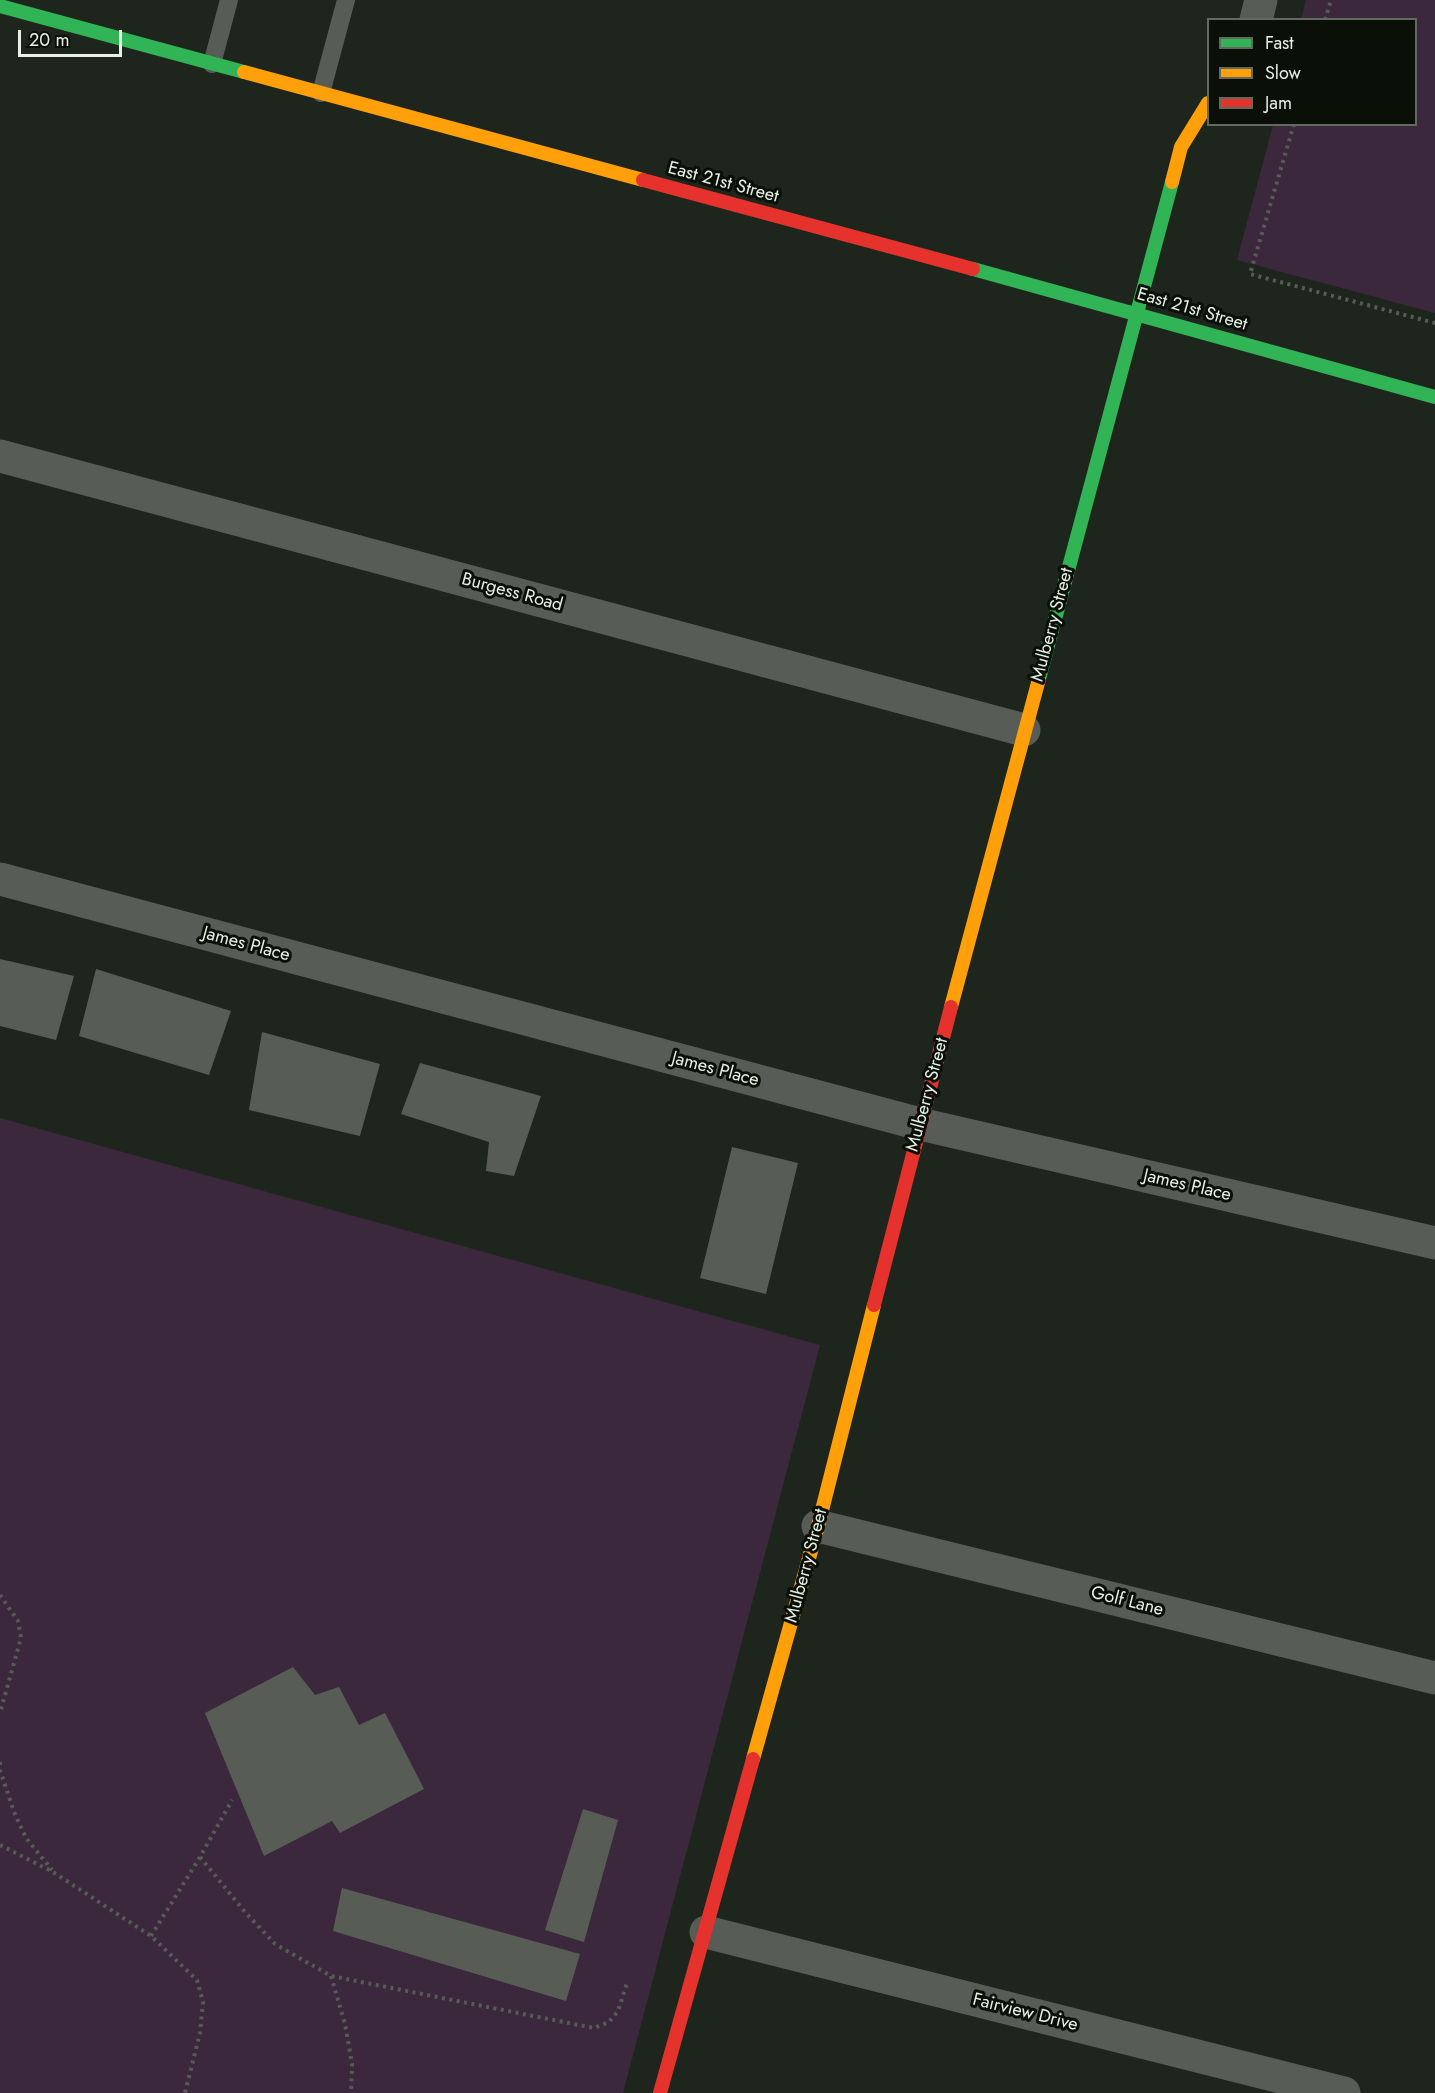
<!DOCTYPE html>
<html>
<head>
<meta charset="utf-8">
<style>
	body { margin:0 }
	#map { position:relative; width:1435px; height:2093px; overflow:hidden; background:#1e251c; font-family:Jost,sans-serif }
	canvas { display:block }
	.legend { position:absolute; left:1207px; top:18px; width:210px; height:108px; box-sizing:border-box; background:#0a1008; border:2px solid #626a60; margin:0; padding:8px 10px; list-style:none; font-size:18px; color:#e6f0e4 }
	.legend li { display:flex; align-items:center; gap:12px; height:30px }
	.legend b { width:30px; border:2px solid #626a60 }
	.scale { position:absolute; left:18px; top:30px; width:104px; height:27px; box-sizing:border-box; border:3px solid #e6f0e4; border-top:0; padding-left:8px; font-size:18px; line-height:21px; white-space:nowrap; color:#e6f0e4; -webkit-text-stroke:4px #0a1008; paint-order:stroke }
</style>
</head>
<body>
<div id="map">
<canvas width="1435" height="2093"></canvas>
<ul class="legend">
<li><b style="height:8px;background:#30b455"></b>Fast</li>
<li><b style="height:8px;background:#ff9f0a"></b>Slow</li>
<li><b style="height:8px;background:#e5322d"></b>Jam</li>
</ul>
<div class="scale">20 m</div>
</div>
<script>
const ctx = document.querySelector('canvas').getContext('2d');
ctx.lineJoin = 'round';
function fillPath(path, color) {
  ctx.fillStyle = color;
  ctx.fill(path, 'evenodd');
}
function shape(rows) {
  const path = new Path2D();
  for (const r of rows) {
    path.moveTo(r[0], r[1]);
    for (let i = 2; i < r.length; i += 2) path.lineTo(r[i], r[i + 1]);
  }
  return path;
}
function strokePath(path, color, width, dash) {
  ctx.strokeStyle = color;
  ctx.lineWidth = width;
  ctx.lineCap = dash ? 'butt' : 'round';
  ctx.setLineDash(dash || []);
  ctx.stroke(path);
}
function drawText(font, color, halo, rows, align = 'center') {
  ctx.font = font + ' Jost,sans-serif';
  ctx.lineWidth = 6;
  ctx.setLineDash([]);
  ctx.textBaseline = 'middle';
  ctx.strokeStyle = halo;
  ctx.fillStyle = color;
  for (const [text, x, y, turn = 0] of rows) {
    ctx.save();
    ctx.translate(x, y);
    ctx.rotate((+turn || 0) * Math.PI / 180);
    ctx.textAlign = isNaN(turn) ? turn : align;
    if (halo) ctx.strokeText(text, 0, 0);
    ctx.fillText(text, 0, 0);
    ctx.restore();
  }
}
fillPath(shape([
	[1306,0,1435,0,1435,313,1237,260,1273,125,1416,124,1416,20,1301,19],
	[0,1118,820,1345,623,2093,0,2093]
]), '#3b283d');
fillPath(shape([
	[0,959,74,976,56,1040,0,1026],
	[96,969,231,1011,209,1075,79,1036],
	[262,1032,380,1064,360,1136,249,1110],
	[420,1063,541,1096,514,1176,486,1171,489,1142,401,1114],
	[732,1147,798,1163,766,1294,700,1278],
	[293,1667,315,1695,339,1687,359,1725,385,1713,424,1789,340,1833,332,1821,264,1856,205,1713],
	[583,1809,618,1820,584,1942,545,1930],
	[342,1888,580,1954,566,2001,333,1931]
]), '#575d55');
strokePath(shape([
	[1325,20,1331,0],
	[1294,124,1250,274,1435,323],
	[0,1595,18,1621,21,1638,0,1713],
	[0,1762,0,1770,14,1812,26,1838,52,1870],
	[0,1845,53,1872,151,1936,197,1980,203,2002,200,2033,185,2093],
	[200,1857,245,1912,275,1944,331,1976,594,2028,609,2022,618,2011,627,1983],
	[151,1936,200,1857,232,1800],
	[331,1976,345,2024,352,2064,351,2093]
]), '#565c55', 4, [3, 4.5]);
strokePath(shape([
	[212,64,229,0],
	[321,93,346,0]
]), '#575c56', 18);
strokePath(shape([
	[1256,20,1261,0],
	[0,456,1024,730],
	[0,879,920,1124,1435,1243],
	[818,1526,1435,1678],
	[706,1932,1344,2093]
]), '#575c56', 33);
strokePath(shape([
	[0,6,244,72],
	[973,269,1435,397],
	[1039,679,1172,182]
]), '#30b455', 14);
strokePath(shape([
	[244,72,643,180],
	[1172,182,1181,147,1208,103],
	[951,1007,1039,679],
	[753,1759,818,1526,874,1305]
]), '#ff9f0a', 14);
strokePath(shape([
	[643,180,973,269],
	[874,1305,951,1007],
	[660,2093,753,1759]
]), '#e5322d', 14);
drawText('18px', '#e6f0e4', '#0a1008', [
	["East 21st Street",723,183,15],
	["East 21st Street",1192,310,16],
	["Burgess Road",512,593,15],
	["Mulberry Street",1053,625,-75],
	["James Place",246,945,15],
	["James Place",715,1070,15],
	["Mulberry Street",928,1095,-75],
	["James Place",1187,1186,13],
	["Mulberry Street",807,1566,-75],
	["Golf Lane",1127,1602,14],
	["Fairview Drive",1025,2013,14]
]);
</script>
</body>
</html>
